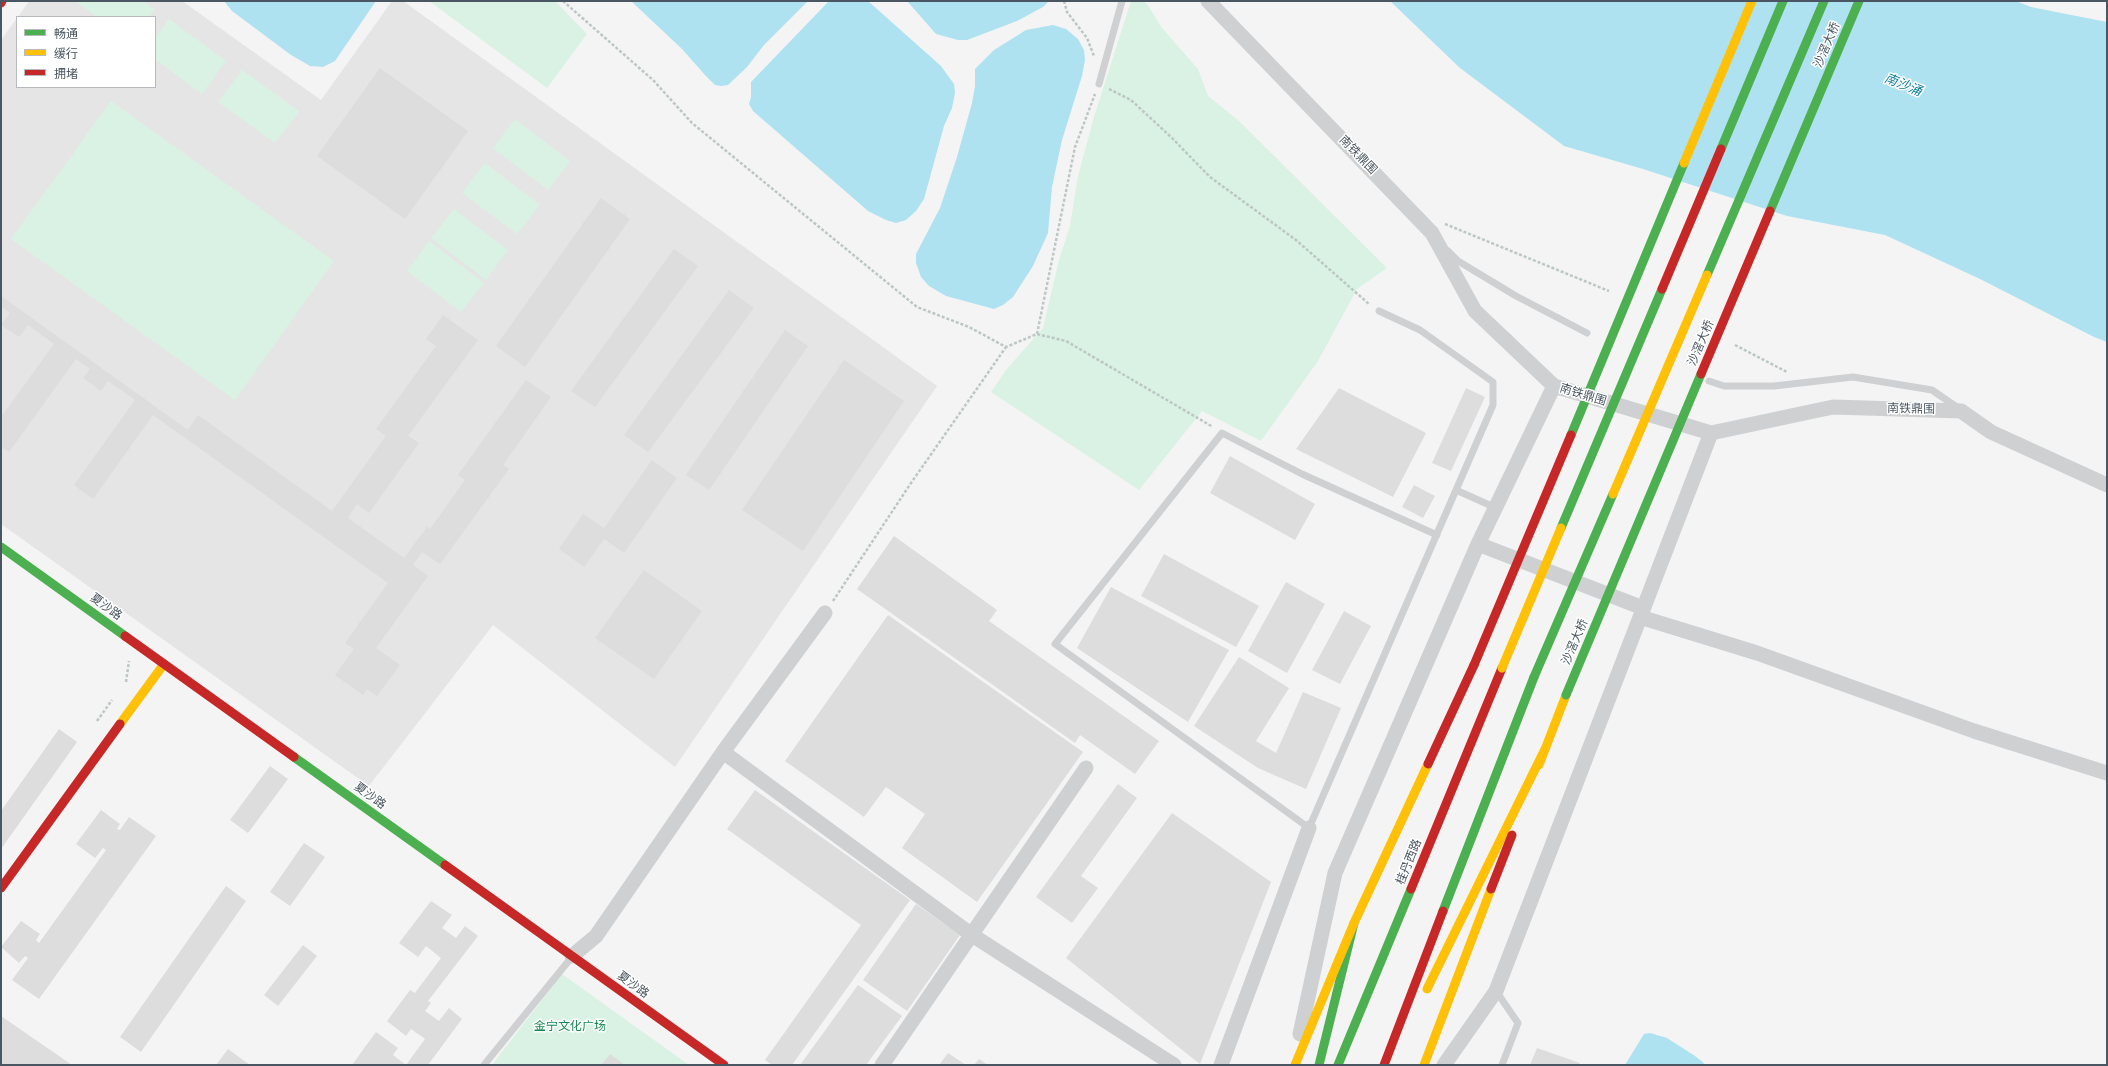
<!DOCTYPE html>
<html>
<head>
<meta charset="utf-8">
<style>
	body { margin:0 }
	#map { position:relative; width:2108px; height:1066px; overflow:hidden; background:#f4f4f4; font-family:"IBM Plex Sans","Noto Sans SC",sans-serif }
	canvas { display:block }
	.frame { position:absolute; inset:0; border:2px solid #4a5661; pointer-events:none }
	.legend { position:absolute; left:16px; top:16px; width:140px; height:72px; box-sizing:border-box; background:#fff; border:1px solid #b7bbc0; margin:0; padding:5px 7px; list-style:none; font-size:12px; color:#4a5661 }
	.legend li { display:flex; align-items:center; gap:8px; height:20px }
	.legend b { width:20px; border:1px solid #b7bbc0 }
</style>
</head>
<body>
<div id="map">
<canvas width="2108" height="1066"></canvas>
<div class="frame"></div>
<ul class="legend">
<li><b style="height:5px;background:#4caf50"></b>畅通</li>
<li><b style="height:5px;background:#ffc107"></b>缓行</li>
<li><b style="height:5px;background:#c62828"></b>拥堵</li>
</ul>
</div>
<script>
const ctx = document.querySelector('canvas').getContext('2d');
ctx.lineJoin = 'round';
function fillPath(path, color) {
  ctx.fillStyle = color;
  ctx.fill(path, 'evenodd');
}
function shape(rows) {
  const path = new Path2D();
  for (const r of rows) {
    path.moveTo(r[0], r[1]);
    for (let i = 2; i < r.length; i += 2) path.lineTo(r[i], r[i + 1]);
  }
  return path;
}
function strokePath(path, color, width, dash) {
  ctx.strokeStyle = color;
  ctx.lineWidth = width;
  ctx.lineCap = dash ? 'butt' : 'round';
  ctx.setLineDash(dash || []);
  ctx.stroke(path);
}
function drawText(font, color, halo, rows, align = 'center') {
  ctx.font = font + ' "IBM Plex Sans","Noto Sans SC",sans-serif';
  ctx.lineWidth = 3;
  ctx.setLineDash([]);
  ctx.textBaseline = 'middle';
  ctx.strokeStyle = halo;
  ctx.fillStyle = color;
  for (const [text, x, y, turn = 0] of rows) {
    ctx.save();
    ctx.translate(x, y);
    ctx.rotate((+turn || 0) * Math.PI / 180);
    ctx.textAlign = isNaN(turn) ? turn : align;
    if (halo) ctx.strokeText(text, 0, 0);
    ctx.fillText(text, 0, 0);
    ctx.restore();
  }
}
fillPath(shape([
	[29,1,182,1,321,100,392,1,403,1,937,386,675,767,493,625,369,786,1,524,1,40,17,18,17,87,155,87,155,17,18,17]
]), '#e6e5e6');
fillPath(shape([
	[75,1,143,1,155,10,149,17,97,17],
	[429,1,555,1,587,34,547,88],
	[1131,1,1143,1,1147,4,1162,28,1198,69,1208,96,1239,121,1387,268,1357,289,1318,361,1261,441,1202,411,1139,490,991,392,1006,370,1043,328,1059,260,1070,226,1078,176,1094,117],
	[169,19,226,61,202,94,155,59,155,39],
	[242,70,299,111,275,143,218,102],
	[111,101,334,261,235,400,11,239],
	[515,119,570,161,548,190,493,148],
	[485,163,540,205,517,234,462,193],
	[454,209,508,250,486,280,431,238],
	[429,241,484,283,461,312,407,271],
	[562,974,689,1065,492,1065]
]), '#d9f2e3');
fillPath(shape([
	[224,1,376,1,335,61,323,67,310,66,291,55,232,11],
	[631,1,808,1,764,45,747,67,728,85,721,86,715,85,705,75,682,49],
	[829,1,868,1,941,66,954,84,955,93,952,108,944,126,924,199,916,211,906,220,896,223,886,220,868,211,753,111,749,104,751,97,751,82],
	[907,1,1049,1,1043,7,1017,21,967,40,958,40,936,34],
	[1390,1,2016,1,2031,7,2107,22,2107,342,2094,337,1980,279,1885,235,1787,216,1643,169,1564,146,1460,68],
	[1053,25,1066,29,1078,39,1084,50,1085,60,1082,76,1062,140,1052,187,1048,233,1033,266,1013,297,1003,305,994,309,946,296,929,286,921,277,916,263,916,254,940,208,957,157,972,103,975,86,975,69,994,50,1026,30],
	[1650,1033,1667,1038,1695,1056,1704,1063,1703,1065,1625,1065,1644,1034]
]), '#aee2f0');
fillPath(shape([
	[380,68,468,131,405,219,317,156],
	[601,198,630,219,525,367,496,346],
	[674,249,698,266,595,407,571,391],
	[729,290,754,308,648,452,624,435],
	[1,296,188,430,198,415,332,511,386,436,376,429,436,346,426,339,443,315,478,340,408,436,419,443,369,513,357,504,348,518,404,558,427,527,430,529,465,480,458,475,526,380,551,397,503,465,509,469,440,564,422,552,413,565,428,576,376,648,400,665,377,696,367,689,363,695,335,675,354,649,345,643,388,583,153,415,93,499,74,485,135,400,108,381,101,391,83,378,90,369,76,359,9,452,1,447,1,417,54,344,28,325,19,337,1,325,10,313,1,306],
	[785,330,808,346,709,490,686,475],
	[844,360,904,401,803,551,742,510],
	[1339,388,1426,433,1393,497,1296,449],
	[1466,388,1485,397,1451,471,1432,463],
	[1230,456,1315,504,1295,540,1210,493],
	[652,460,677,478,624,553,604,539,584,567,559,549,583,514,604,528],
	[1414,485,1435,496,1423,518,1402,507],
	[894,536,997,610,989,621,1159,741,1135,774,1080,735,1075,743,857,589],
	[1164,554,1259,606,1236,647,1141,596],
	[644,570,702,611,654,679,595,638],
	[1286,582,1325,604,1287,673,1248,651],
	[1111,587,1229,650,1188,722,1077,648],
	[1344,611,1371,626,1340,684,1312,670],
	[888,615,1083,752,977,902,902,848,925,814,886,787,864,817,785,761],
	[1239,657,1289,688,1256,741,1276,753,1303,692,1341,708,1306,789,1258,768,1194,726],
	[59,729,77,742,1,849,1,811],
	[270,766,288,779,248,833,230,820],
	[1118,784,1137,798,1081,876,1098,888,1072,923,1036,897],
	[755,790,910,900,792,1065,772,1065,765,1060,861,925,727,829],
	[101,810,120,824,117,829,120,830,129,817,156,836,39,999,12,980,28,958,25,956,19,963,1,947,21,921,40,934,36,940,39,943,106,850,103,848,95,858,76,844],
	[1172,813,1271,882,1200,1064,1066,958],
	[304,843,325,857,290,906,270,892],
	[226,886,246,901,141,1052,120,1037],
	[431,901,452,915,442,928,456,938,465,926,478,936,428,1001,431,1003,425,1011,439,1021,449,1008,462,1019,428,1065,352,1065,376,1032,398,1048,393,1055,406,1065,425,1039,411,1029,406,1036,387,1021,410,990,415,993,441,958,426,946,418,957,399,943],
	[916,904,960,935,907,1011,863,980],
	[303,945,317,956,278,1006,264,995],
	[858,985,902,1016,866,1065,800,1065],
	[1,1016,72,1065,1,1065],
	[1537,1048,1580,1063,1579,1065,1530,1065],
	[228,1049,250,1065,216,1065],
	[948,1053,966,1065,939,1065],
	[610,1054,625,1065,601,1065],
	[979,1059,988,1065,974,1065]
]), '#ddddde');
strokePath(shape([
	[563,1,653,80,692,123,917,307,969,327,1006,347,1037,334,1066,341,1213,427],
	[1064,1,1067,12,1087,38,1094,56],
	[1109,89,1131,100,1171,137,1210,177,1296,240,1369,304],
	[1445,224,1609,291],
	[1037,334,1075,147,1095,94],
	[1735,345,1787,372],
	[833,601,911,483,1006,347],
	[126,682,129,661],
	[97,721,112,700]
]), '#bcc7c4', 2.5, [3, 2]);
strokePath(shape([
	[1099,84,1122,1],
	[1448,251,1458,261,1516,296,1587,333],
	[1379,311,1420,330,1493,382,1493,405,1309,828,1055,644,1222,433,1302,474,1437,535],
	[1709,381,1724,386,1774,386,1853,377,1932,390,1958,408],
	[1456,490,1496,508],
	[1496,991,1518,1023,1502,1065],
	[484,1065,571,958]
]), '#ced0d2', 7);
strokePath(shape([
	[1208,1,1432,233,1475,311,1554,386,1711,433,1833,407,1961,411,1991,432,2107,485],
	[1478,544,1643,608],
	[1640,617,1757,653,1974,731,2107,773],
	[723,752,972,935,1174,1065],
	[572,956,596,936,723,752,825,613],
	[1300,1034,1335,873,1478,544,1554,386],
	[882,1065,1086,768],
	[1221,1065,1309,828],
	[1444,1065,1496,991,1711,433]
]), '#ced0d2', 15);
strokePath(shape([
	[1,547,125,636],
	[294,757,445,865],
	[1443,911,1534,677],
	[1319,1065,1354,923],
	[1338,1065,1411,889]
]), '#4caf50', 9);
strokePath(shape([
	[120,724,164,664],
	[1539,765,1566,695],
	[1427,989,1546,747],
	[1295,1065,1354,923,1428,764],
	[1424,1065,1491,889]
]), '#ffc107', 9);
strokePath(shape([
	[1,3,2,1],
	[125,636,294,757],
	[1428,764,1474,665],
	[445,865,724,1065],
	[1,888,120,724],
	[1411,889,1502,668],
	[1491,889,1512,835],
	[1384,1065,1443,911]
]), '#c62828', 9);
strokePath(shape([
	[1721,149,1783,1],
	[1770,211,1859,1],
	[1707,275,1824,1],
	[1571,435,1684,163],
	[1561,528,1662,289],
	[1534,677,1613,494],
	[1566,695,1701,374]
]), '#4caf50', 9);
strokePath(shape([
	[1684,163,1752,1],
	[1613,494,1707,275],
	[1502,668,1561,528]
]), '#ffc107', 9);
strokePath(shape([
	[1662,289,1721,149],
	[1701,374,1770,211],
	[1474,665,1571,435]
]), '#c62828', 9);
drawText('12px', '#4a5661', '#fff', [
	["沙滘大桥",1827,45,-67],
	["南铁鼎围",1358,155,46],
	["沙滘大桥",1701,343,-67],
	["南铁鼎围",1583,395,17],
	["南铁鼎围",1911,409,1],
	["夏沙路",106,607,36],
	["沙滘大桥",1575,642,-67],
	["夏沙路",370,796,36],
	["桂丹西路",1409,862,-68],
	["夏沙路",633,985,36]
]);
drawText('12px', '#17864f', '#fff', [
	["金宁文化广场",570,1027]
]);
drawText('italic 13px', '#0c7c9b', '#fff', [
	["南沙涌",1903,85,22]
]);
</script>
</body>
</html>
